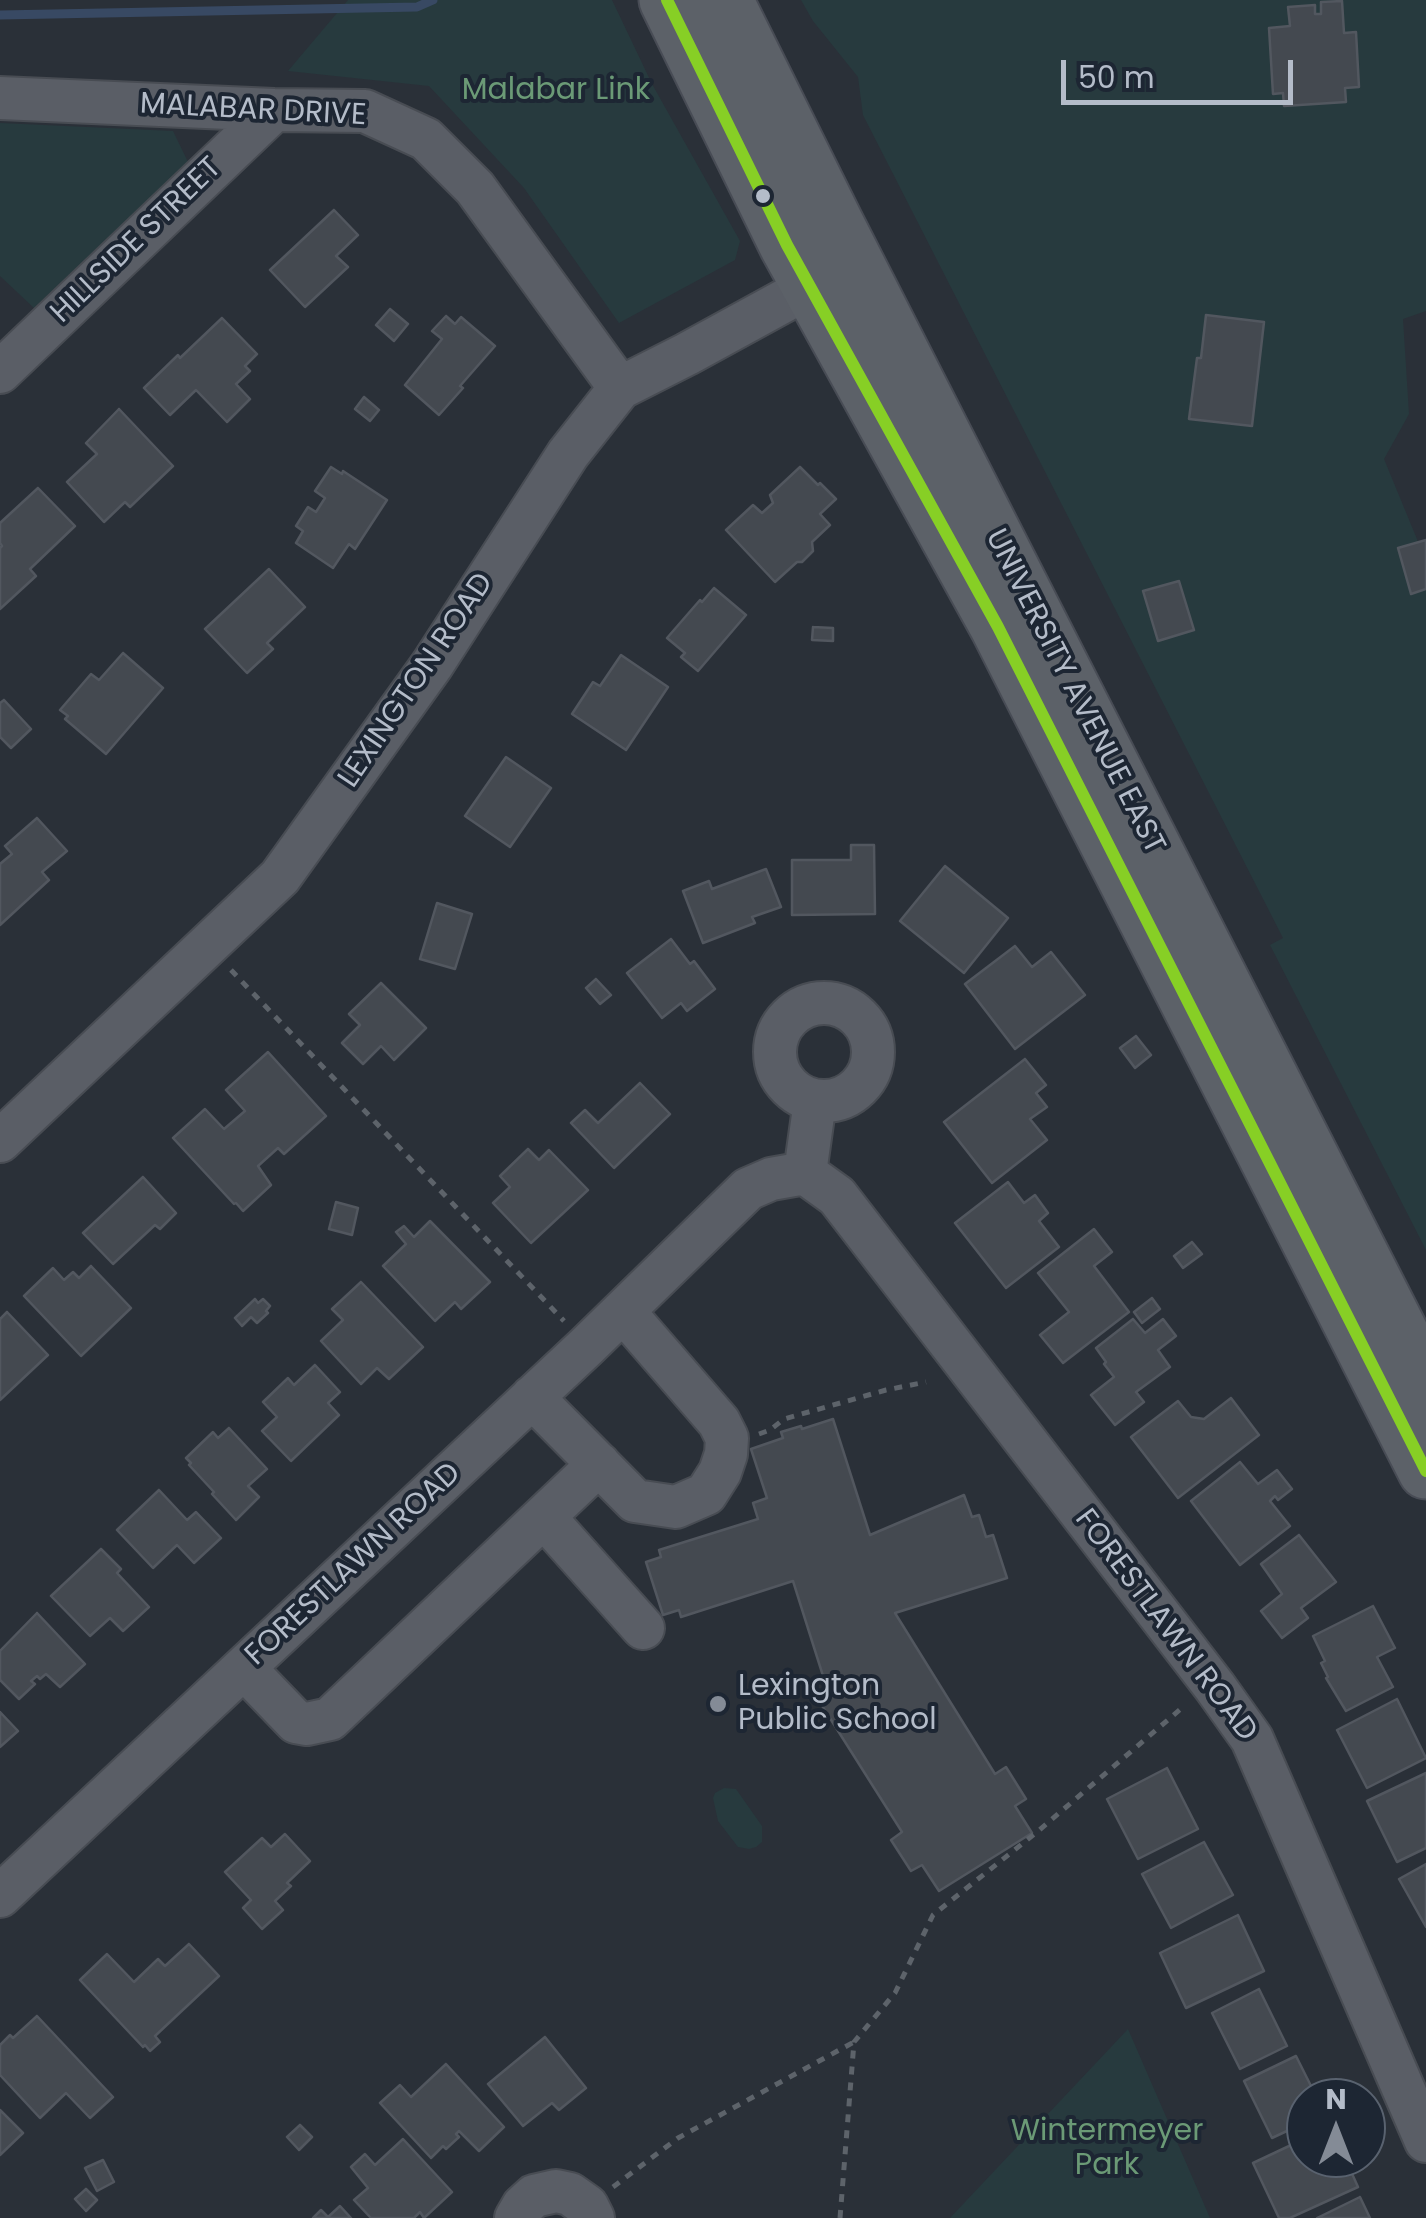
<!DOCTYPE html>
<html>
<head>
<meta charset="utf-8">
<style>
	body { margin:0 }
	#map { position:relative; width:1426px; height:2218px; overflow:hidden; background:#2a3038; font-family:Poppins,sans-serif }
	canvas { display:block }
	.north { position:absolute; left:1286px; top:2078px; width:100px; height:100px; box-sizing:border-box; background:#1d2633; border:2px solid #59626f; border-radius:50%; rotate:0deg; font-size:28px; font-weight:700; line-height:40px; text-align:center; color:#b4bcc9 }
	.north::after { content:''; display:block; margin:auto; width:35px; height:45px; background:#848b96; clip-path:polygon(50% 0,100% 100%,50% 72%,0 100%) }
	.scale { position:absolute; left:1061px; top:60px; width:232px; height:45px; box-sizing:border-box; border:5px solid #b4bcc9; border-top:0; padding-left:12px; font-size:30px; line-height:35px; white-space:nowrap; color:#b4bcc9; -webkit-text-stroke:8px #1d2633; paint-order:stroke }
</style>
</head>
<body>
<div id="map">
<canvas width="1426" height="2218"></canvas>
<div class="north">N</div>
<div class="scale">50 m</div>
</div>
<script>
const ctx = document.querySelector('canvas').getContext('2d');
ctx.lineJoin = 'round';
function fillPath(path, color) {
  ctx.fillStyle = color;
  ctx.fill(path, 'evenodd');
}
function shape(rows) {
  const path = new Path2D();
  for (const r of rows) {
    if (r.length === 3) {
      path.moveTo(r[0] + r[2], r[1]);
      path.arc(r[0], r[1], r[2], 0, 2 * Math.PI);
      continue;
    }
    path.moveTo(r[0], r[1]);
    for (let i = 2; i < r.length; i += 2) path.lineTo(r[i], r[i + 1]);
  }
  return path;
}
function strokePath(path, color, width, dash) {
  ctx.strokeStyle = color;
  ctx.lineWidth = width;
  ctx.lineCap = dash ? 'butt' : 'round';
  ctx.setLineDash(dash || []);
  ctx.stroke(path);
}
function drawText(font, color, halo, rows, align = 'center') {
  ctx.font = font + ' Poppins,sans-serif';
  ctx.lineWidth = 8;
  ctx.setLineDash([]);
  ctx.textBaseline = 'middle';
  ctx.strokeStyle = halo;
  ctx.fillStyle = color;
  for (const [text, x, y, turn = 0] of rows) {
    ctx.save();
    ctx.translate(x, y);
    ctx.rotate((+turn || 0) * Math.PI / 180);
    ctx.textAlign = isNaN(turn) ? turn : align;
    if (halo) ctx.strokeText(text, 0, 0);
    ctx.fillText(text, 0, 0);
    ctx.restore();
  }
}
fillPath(shape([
	[348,0,612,0,652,84,740,241,735,260,619,323,524,188,429,86,288,71],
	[801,0,1426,0,1426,311,1403,319,1409,414,1384,459,1426,561,1426,1250,1270,945,1283,938,863,115,858,77,813,21],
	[0,123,173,131,188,162,34,308,0,276],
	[724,1788,736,1789,762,1826,762,1842,756,1847,749,1849,738,1847,718,1821,713,1798,715,1793],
	[1128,2029,1210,2218,950,2218]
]), '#273a3e');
strokePath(shape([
	[0,15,417,7,433,0]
]), '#384963', 9);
const building = shape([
	[1342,1,1344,33,1356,32,1359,87,1345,88,1346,102,1284,106,1283,93,1273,94,1269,28,1290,26,1288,7,1315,5,1315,14,1321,14,1321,2,1342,1],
	[334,210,358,235,336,256,348,267,305,307,270,270,334,210],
	[390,309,408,324,394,341,376,325,390,309],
	[1206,315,1264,322,1252,426,1189,419,1197,358,1201,358,1206,315],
	[446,316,455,324,461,317,495,346,460,386,463,388,439,415,405,385,442,339,432,331,446,316],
	[222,318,257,354,245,366,250,371,236,384,250,399,227,422,196,390,170,415,144,388,178,355,180,358,222,318],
	[364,397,379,410,370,421,355,409,364,397],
	[119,409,173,466,130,507,125,502,104,522,67,482,97,454,86,443,119,409],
	[331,467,342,474,343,471,387,500,355,549,349,544,333,568,296,543,303,531,296,526,308,507,316,512,325,498,315,491,331,467],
	[800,467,818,485,820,483,836,499,820,514,830,525,812,542,813,551,802,562,797,562,775,582,726,530,753,505,762,513,773,503,770,495,800,467],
	[38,488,75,526,30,569,36,576,0,609,0,548,2,546,0,543,0,523,38,488],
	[1426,540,1426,589,1411,594,1398,548,1426,540],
	[269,569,305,607,267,643,273,649,247,673,205,629,269,569],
	[1179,581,1194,630,1158,641,1143,591,1179,581],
	[714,588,746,615,698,671,681,657,685,653,667,638,700,600,702,602,714,588],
	[813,627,833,628,833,641,812,640,813,627],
	[123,653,163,688,106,754,65,719,68,716,60,710,91,674,99,680,123,653],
	[621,655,668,687,626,750,572,714,593,682,600,686,621,655],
	[4,700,31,729,11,748,0,737,0,703,4,700],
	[506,757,551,788,510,847,465,816,506,757],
	[37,818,67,851,42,872,49,880,0,925,0,864,12,854,5,846,37,818],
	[851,845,874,845,875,914,792,915,792,860,851,860,851,845],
	[945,866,1008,918,964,973,900,921,945,866],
	[766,869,781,907,752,917,755,923,703,943,683,891,709,881,712,889,766,869],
	[437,903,472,914,455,969,420,959,437,903],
	[671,939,690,964,694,961,715,989,687,1011,681,1003,662,1018,627,973,671,939],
	[1015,946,1032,967,1051,952,1085,995,1015,1049,965,984,1015,946],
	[596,979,611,995,600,1004,586,988,596,979],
	[381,983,426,1028,394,1060,381,1046,363,1064,342,1043,360,1025,349,1014,381,983],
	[1136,1036,1151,1055,1135,1068,1120,1048,1136,1036],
	[268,1052,326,1116,284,1154,278,1148,258,1166,271,1185,243,1211,236,1203,234,1204,173,1138,205,1109,224,1129,245,1111,226,1090,268,1052],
	[1025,1059,1046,1085,1036,1093,1047,1107,1030,1119,1047,1140,992,1183,944,1122,1025,1059],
	[640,1083,670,1114,614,1168,571,1123,585,1110,598,1123,640,1083],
	[528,1149,539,1160,549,1150,588,1190,531,1243,493,1203,510,1187,500,1176,528,1149],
	[143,1177,176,1213,160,1229,155,1225,113,1264,83,1233,143,1177],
	[1008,1182,1024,1203,1035,1195,1048,1213,1039,1221,1059,1247,1006,1288,955,1223,1008,1182],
	[336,1202,358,1208,352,1235,329,1229,336,1202],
	[430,1221,490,1282,461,1309,455,1302,435,1321,383,1266,406,1244,396,1232,404,1226,414,1237,430,1221],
	[1094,1229,1112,1252,1094,1266,1129,1312,1063,1363,1040,1335,1069,1312,1038,1273,1094,1229],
	[1192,1242,1202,1254,1183,1268,1174,1256,1192,1242],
	[91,1266,131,1308,81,1356,24,1296,53,1268,64,1280,73,1272,79,1278,91,1266],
	[361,1282,423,1347,389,1379,377,1368,361,1384,321,1341,343,1320,332,1309,361,1282],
	[1152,1298,1160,1309,1142,1323,1134,1312,1152,1298],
	[255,1299,258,1303,263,1299,270,1306,266,1311,268,1313,257,1323,251,1317,242,1326,235,1318,255,1299],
	[7,1312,48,1355,0,1400,0,1319,7,1312],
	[1133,1319,1145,1333,1163,1319,1176,1336,1158,1350,1170,1367,1136,1392,1144,1402,1115,1425,1091,1395,1114,1377,1104,1364,1106,1362,1096,1348,1133,1319],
	[315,1365,340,1392,328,1403,339,1415,291,1461,262,1431,277,1417,263,1402,288,1378,294,1385,315,1365],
	[1231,1398,1259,1435,1178,1498,1131,1437,1178,1401,1191,1417,1204,1419,1231,1398],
	[833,1419,870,1535,964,1495,972,1517,979,1515,986,1537,993,1535,1007,1578,895,1613,995,1774,1006,1767,1026,1799,1015,1806,1032,1833,939,1891,922,1865,911,1871,891,1840,902,1832,821,1704,830,1698,793,1581,681,1617,679,1610,663,1615,646,1562,661,1557,659,1550,758,1519,753,1503,767,1498,751,1449,783,1438,781,1432,801,1426,802,1429,833,1419],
	[229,1428,267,1469,248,1486,259,1497,236,1520,212,1494,214,1492,189,1465,191,1463,186,1458,213,1432,218,1438,229,1428],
	[1240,1462,1258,1484,1277,1470,1292,1489,1278,1500,1275,1496,1270,1501,1290,1526,1240,1565,1191,1501,1240,1462],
	[159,1490,187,1520,196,1512,221,1538,194,1563,177,1545,153,1568,117,1530,159,1490],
	[1299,1535,1336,1582,1301,1608,1308,1618,1282,1638,1261,1611,1282,1594,1261,1564,1299,1535],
	[101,1549,121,1569,117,1573,149,1607,123,1631,110,1618,90,1636,51,1596,101,1549],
	[1373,1606,1395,1648,1377,1657,1393,1687,1346,1711,1326,1678,1328,1677,1321,1663,1325,1661,1313,1636,1373,1606],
	[37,1613,85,1664,60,1687,46,1674,40,1679,37,1676,31,1681,35,1684,19,1699,0,1680,0,1651,37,1613],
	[1397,1699,1426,1758,1367,1788,1337,1730,1397,1699],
	[0,1712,18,1731,0,1747,0,1712],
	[1167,1768,1198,1829,1138,1859,1107,1799,1167,1768],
	[1426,1773,1426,1848,1397,1862,1367,1801,1426,1773],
	[285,1834,310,1861,287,1883,291,1886,275,1901,283,1910,262,1929,243,1908,251,1900,225,1872,262,1838,271,1847,285,1834],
	[1204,1842,1233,1895,1171,1928,1142,1874,1204,1842],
	[1426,1864,1426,1927,1399,1879,1426,1864],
	[1238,1915,1264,1971,1186,2008,1160,1953,1238,1915],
	[189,1944,219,1976,155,2036,160,2042,150,2051,145,2045,143,2047,80,1980,107,1954,134,1982,158,1959,165,1966,189,1944],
	[1259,1989,1287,2046,1240,2069,1212,2013,1259,1989],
	[37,2016,113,2097,90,2118,66,2093,40,2118,0,2075,0,2045,10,2035,13,2038,37,2016],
	[545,2037,586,2088,559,2110,552,2103,523,2126,488,2084,545,2037],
	[1296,2056,1317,2098,1306,2098,1306,2122,1272,2138,1244,2081,1296,2056],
	[446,2064,504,2127,479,2151,459,2131,456,2134,459,2137,446,2149,443,2146,431,2158,380,2103,400,2085,411,2097,446,2064],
	[0,2110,23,2133,0,2155,0,2110],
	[300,2125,312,2137,299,2150,287,2137,300,2125],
	[1306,2138,1306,2158,1345,2158,1358,2187,1290,2218,1279,2218,1253,2163,1306,2138],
	[403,2139,452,2192,424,2218,420,2212,414,2218,371,2218,354,2200,368,2188,351,2167,365,2154,375,2165,403,2139],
	[103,2160,114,2182,97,2191,85,2168,103,2160],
	[86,2189,97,2200,86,2211,75,2199,86,2189],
	[1360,2197,1370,2218,1317,2218,1360,2197],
	[340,2206,351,2218,313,2218,321,2210,328,2217,340,2206]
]);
fillPath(building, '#444950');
strokePath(building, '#52575f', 2.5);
const minor = shape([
	[0,98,274,110,365,111,426,139,475,188,620,388],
	[0,372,274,110],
	[824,1052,49],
	[0,1141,280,877,432,665,568,454,620,388,687,354,835,273],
	[805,1173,815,1101],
	[532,1397,635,1501,676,1507,706,1494,720,1472,726,1454,727,1438,719,1422,623,1311],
	[544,1517,643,1628],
	[244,1668,296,1722,307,1724,330,1719,599,1464],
	[0,1896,587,1346,748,1189,771,1179,805,1173,837,1196,1215,1687,1252,1739,1426,2141],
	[516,2218,523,2206,534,2196,556,2191,570,2194,587,2206,593,2218]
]);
const major = shape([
	[667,0,787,245,998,627,1426,1471],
	[725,0,836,224,1426,1383]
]);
strokePath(minor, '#484c53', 46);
strokePath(major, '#484c55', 59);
strokePath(shape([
	[231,970,564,1321],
	[759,1434,770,1430,784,1419,886,1390,926,1382],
	[613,2187,678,2138,854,2042],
	[840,2218,854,2042,895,1993,933,1915,1037,1832,1183,1707]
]), '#5d636a', 5, [8, 8]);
strokePath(minor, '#5a5e66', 42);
strokePath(major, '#5c6168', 55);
strokePath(shape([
	[667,0,787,245,998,627,1426,1471]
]), '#87cf25', 12);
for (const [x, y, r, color] of [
	[763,196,9,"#b4bcc9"],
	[718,1704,10,"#848b96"]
]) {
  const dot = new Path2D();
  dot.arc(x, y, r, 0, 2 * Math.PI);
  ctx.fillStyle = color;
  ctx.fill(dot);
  strokePath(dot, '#1d2633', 4);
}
drawText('30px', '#6b9a76', '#1d2633', [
	["Malabar Link",556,91],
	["Wintermeyer",1107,2132],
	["Park",1107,2166]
]);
drawText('30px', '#b4bcc9', '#1d2633', [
	["MALABAR DRIVE",253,111,3],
	["HILLSIDE STREET",137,241,-44],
	["LEXINGTON ROAD",417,681,-56],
	["UNIVERSITY AVENUE EAST",1074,692,63],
	["FORESTLAWN ROAD",354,1565,-43],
	["FORESTLAWN ROAD",1165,1626,53]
]);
drawText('30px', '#b4bcc9', '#1d2633', [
	["Lexington",738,1687],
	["Public School",738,1721]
], 'left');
</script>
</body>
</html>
